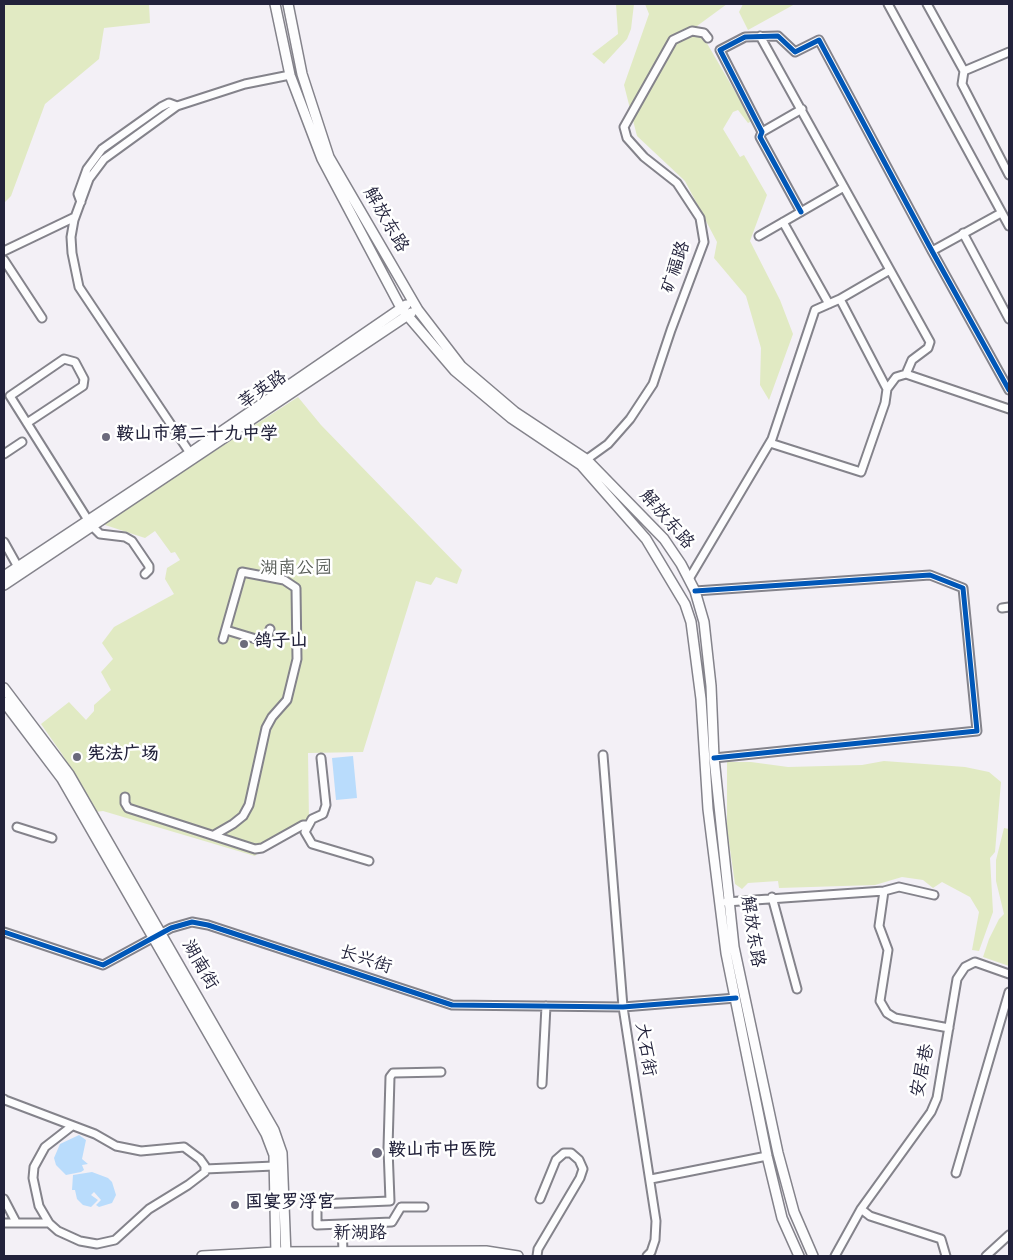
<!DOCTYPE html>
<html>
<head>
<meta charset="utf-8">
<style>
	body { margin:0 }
	#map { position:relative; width:1013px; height:1260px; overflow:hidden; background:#f3f0f6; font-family:Dekko,sans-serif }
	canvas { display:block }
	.frame { position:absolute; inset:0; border:5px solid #22223b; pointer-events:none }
</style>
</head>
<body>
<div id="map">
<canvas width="1013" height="1260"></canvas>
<div class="frame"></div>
</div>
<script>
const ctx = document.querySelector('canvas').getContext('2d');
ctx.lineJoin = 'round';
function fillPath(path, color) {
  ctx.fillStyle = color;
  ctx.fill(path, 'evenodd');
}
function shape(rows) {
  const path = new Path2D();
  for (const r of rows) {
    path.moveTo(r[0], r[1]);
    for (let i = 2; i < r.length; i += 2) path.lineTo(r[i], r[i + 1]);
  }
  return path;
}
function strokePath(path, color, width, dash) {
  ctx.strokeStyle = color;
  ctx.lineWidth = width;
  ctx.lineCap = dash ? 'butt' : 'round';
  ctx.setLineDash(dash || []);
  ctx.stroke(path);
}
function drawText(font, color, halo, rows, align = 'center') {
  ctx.font = font + ' Dekko,"LXGW WenKai TC",sans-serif';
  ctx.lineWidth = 5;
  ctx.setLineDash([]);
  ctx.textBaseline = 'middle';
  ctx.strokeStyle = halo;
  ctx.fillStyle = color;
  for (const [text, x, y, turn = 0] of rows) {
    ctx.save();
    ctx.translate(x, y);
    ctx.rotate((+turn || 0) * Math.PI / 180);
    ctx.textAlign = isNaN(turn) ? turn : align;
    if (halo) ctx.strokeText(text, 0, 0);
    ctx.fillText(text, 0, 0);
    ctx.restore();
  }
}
fillPath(shape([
	[4,4,149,4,150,23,104,28,99,59,45,104,11,196,4,203],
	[616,4,634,4,631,29,627,39,604,64,592,54,618,34],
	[645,4,727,4,697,26,752,121,748,123,738,110,733,112,723,129,740,157,744,155,767,195,750,241,780,300,793,334,769,400,760,385,761,348,746,296,714,258,717,242,685,181,637,136,624,85,649,14],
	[743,4,795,4,748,30,739,12],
	[298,397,321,425,462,570,457,584,436,577,431,585,416,581,363,752,308,753,309,821,304,820,271,838,255,856,103,811,95,812,62,754,41,724,69,702,86,720,94,711,94,705,111,690,101,672,113,659,102,643,114,627,174,594,165,579,167,568,180,560,175,552,171,553,155,531,145,538,102,524],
	[884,761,965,767,989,772,1001,782,995,852,990,858,993,912,979,951,972,950,979,912,970,897,942,882,933,888,923,880,902,877,875,885,779,888,778,881,748,883,742,889,735,884,727,828,727,762,751,762,788,767,862,765],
	[1004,828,1009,829,1009,966,983,957,989,939,999,919,1004,914,996,881,996,860]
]), '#e1eac3');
fillPath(shape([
	[353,756,357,798,336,800,332,758],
	[79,1135,86,1140,82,1159,88,1164,82,1165,84,1170,81,1172,66,1175,56,1165,54,1158,60,1144],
	[92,1172,108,1178,112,1182,116,1195,112,1203,99,1207,96,1205,101,1200,94,1192,91,1195,98,1200,91,1207,83,1205,77,1199,75,1190,72,1190,73,1175]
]), '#b9dcfc');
const minor = shape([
	[888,4,1009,226],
	[927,4,964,71,962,84,1009,175],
	[760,36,930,342,928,348,912,360,906,374],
	[964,71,1009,52],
	[762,132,802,109],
	[81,202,78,194,87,169,102,149,161,107,169,103,177,106],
	[801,212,760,137,762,132,720,50,745,37,778,36,795,52,819,40,932,251,1009,390],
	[783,222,829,304],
	[963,233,1009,319],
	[759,236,844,187],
	[4,251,75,217],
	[932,251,1001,213],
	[4,260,42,318],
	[840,299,890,270],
	[887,389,896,377,906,374,1009,409],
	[27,423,83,386,84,379,75,362,64,359,10,396,27,423,88,520],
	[190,453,79,287,72,253,71,237,74,220,89,179,104,159,177,106,245,84,290,75],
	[4,454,22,442],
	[583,462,608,444,630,419,653,384,671,330,704,242,700,218,677,183,644,157,627,138,624,127,673,40,692,31,704,33,708,38],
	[92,526,100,534,125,537,132,541,149,566,149,570,145,574],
	[4,542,18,567],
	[689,579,772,439,815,310,840,299,887,389,885,403,861,472,770,443],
	[695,591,930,575,963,588,977,731,714,758],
	[1002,608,1009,607],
	[226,630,266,642,270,629],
	[603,755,623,1007,656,1221,655,1240,651,1252,647,1256],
	[321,758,326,805,323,814,312,819,305,832,312,844,369,861],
	[125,797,125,803,128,808,255,849,262,848,303,825,307,825],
	[17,827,52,838],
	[214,835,233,824,243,816,249,805,266,728,272,717,287,700,297,659,296,588,284,580,242,572,223,639],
	[884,891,879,926,888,950,880,1001,887,1013,895,1018,949,1028],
	[772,897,797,989],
	[726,902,884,891,899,887,934,895],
	[4,932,103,965,171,928,192,922,208,925,452,1005,623,1007,736,998],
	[542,1084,546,1006],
	[4,1099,5,1100,95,1134,116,1146,141,1151,184,1147,200,1159,205,1166,205,1172,188,1185,149,1209,115,1240,97,1244,80,1241,58,1231,49,1223,39,1206,33,1178,34,1167,45,1147,72,1126],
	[205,1169,274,1166],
	[956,1173,1009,992],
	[651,1179,767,1156],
	[4,1199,16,1222],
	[424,1207,401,1207,392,1222,317,1225,317,1204,390,1201,388,1148,390,1077,393,1073,441,1072],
	[861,1209,870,1216,941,1239,946,1256],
	[4,1223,49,1223],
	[342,1225,343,1252],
	[537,1256,538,1249,580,1178,583,1169,579,1160,571,1153,564,1153,556,1160,540,1199],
	[835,1256,861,1209,931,1112,937,1098,957,979,965,967,975,962,1009,974],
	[986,1256,1009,1235]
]);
const major = shape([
	[275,4,290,75,322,159,401,308,455,371,511,418,581,465,646,539,685,604,691,622,701,699,708,809,726,953,767,1156,782,1218,799,1256],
	[288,4,302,74,329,157,418,310,461,366,515,412,586,459,664,539,681,564,695,591,704,622,711,686,714,758,734,947,778,1153,794,1212,813,1256],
	[4,576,190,453,406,305],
	[4,585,411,313],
	[4,688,69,774,274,1130,282,1153,286,1256],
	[4,702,62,779,266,1134,274,1155,276,1256],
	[202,1256,276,1252,486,1251,518,1256]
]);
strokePath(minor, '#84838b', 11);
strokePath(major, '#84838b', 12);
strokePath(minor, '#fdfdfe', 7);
strokePath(major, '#fdfdfe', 9);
strokePath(shape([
	[801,212,760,137,762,132,720,50,745,37,778,36,795,52,819,40,932,251,1009,390],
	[695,591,930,575,963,588,977,731,714,758],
	[4,932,103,965,171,928,192,922,208,925,452,1005,623,1007,736,998]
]), '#0057b8', 5);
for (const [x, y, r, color] of [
	[106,437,5,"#6b6a7c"],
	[244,644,5,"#6b6a7c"],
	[77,757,5,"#6b6a7c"],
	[377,1153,6,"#6b6a7c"],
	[235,1205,5,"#6b6a7c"]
]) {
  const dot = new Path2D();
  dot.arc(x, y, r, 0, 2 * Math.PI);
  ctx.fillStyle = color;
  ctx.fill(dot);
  strokePath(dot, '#fff', 2);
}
drawText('18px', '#22223b', '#fff', [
	["解放东路",384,221,60],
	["矿福路",678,268,-71],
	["莘英路",264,392,-34],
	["解放东路",665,521,49],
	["解放东路",750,932,81],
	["长兴街",365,962,18],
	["湖南街",198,966,60],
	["大石街",643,1050,81],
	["安居巷",925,1071,-78],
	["新湖路",360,1236]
]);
drawText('bold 18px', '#22223b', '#fff', [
	["鞍山市第二十九中学",116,437],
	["鸽子山",254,644],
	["宪法广场",87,757],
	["鞍山市中医院",388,1153],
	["国宴罗浮宫",245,1205]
], 'left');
drawText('18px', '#575c57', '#fff', [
	["湖南公园",296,571]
]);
</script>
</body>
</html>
